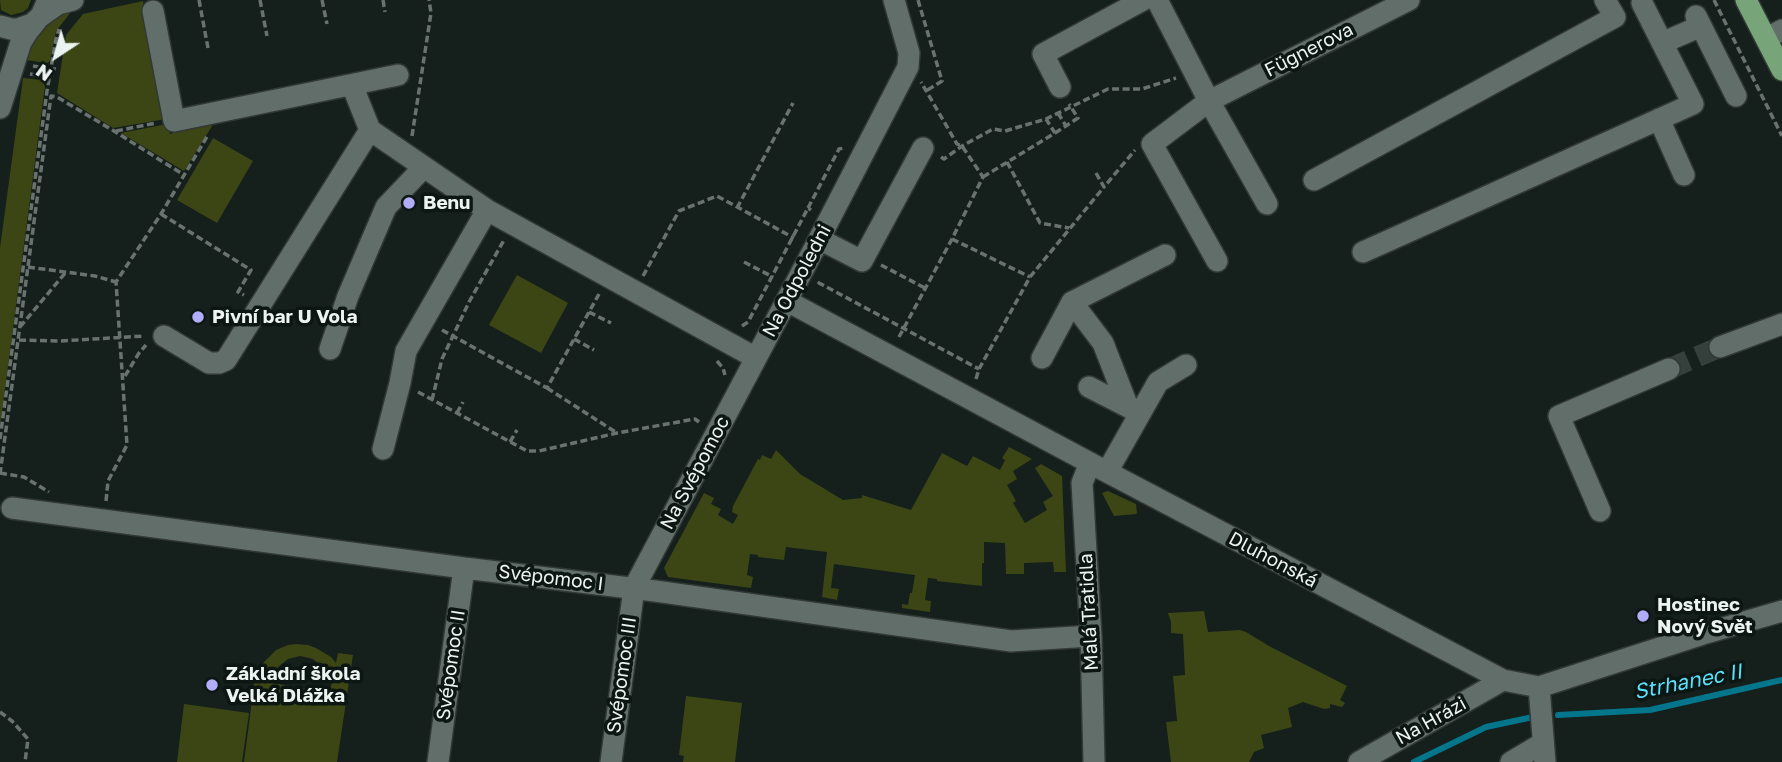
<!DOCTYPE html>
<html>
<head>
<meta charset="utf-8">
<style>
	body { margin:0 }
	#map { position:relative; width:1782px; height:762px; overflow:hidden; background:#151f1b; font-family:"Golos Text",sans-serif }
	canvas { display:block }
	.north { position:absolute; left:21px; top:21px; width:70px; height:70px; -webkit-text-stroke:5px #0c1612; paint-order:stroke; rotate:216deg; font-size:19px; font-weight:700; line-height:28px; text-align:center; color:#ecf3f0 }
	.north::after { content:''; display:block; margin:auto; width:24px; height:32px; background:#ecf3f0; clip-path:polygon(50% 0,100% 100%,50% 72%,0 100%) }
</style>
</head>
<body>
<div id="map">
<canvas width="1782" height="762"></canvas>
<div class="north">N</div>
</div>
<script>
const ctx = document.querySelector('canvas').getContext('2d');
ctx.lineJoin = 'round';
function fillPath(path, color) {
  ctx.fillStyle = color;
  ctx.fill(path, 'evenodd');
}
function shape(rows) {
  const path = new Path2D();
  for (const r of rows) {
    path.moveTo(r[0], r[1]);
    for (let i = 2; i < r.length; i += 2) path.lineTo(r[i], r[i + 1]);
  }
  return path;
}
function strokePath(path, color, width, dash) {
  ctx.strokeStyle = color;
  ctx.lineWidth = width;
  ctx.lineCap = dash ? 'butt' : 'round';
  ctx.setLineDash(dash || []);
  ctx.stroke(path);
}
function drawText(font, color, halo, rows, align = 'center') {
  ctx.font = font + ' "Golos Text",sans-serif';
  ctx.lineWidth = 7;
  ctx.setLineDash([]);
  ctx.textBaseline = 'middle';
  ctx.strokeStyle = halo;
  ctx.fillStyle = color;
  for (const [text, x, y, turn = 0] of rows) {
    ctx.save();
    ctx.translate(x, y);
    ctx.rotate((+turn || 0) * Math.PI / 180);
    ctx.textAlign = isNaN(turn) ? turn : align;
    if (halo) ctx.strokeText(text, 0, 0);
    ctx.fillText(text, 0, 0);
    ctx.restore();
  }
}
fillPath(shape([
	[0,0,31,0,28,8,23,12,11,15,1,10],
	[143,1,166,119,113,128,57,93,66,35,83,14],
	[75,7,56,31,50,61,47,63,26,60,33,43,55,17],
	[23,78,42,80,45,86,0,426,0,248],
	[214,123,184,171,121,133,167,124,170,134],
	[213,138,253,161,217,223,177,200],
	[517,275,568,303,541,353,489,325],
	[1009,447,1032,459,1013,471,1017,479,1007,485,1016,501,1013,503,1025,523,1047,510,1043,502,1053,496,1035,468,1041,464,1062,476,1066,572,1054,572,1053,562,1024,563,1024,574,1006,574,1005,543,984,542,984,563,982,563,982,586,937,581,937,579,928,578,925,600,931,601,930,612,902,608,902,604,908,605,910,593,912,593,915,575,907,574,834,564,831,588,839,589,837,600,822,597,827,552,786,547,784,560,758,557,758,555,750,554,747,575,753,577,751,588,668,577,664,568,704,493,714,498,711,504,721,509,718,515,733,524,738,515,732,512,733,506,758,459,760,460,762,455,771,459,776,450,800,474,843,500,862,498,862,495,911,510,942,453,967,466,973,456,1000,470,1005,460,1002,458],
	[1108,491,1136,504,1137,514,1114,516,1102,493],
	[1204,611,1208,632,1240,630,1246,632,1269,646,1347,686,1340,700,1345,703,1342,707,1330,704,1330,708,1324,709,1303,702,1288,708,1292,727,1261,735,1264,748,1254,752,1249,762,1171,762,1166,722,1177,721,1173,676,1185,675,1183,634,1171,633,1171,622,1168,613],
	[296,644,308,645,316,648,331,657,336,663,338,653,353,655,337,762,244,762,255,678,259,670,264,662,276,650,288,645],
	[300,656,313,659,327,671,332,681,330,692,271,683,272,677,279,666,288,659],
	[686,696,742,703,735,762,683,762,684,756,679,755],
	[184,704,249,713,242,762,177,762]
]), '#3c4615');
strokePath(shape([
	[1558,715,1650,710,1782,680],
	[1414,762,1486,727,1533,717]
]), '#04768b', 6);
strokePath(shape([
	[1669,369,1720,347]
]), '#353f3b', 21, [21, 10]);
const minor = shape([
	[1157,0,1209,101,1267,204],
	[153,11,174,121,398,75],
	[41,16,58,4,73,0],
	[1696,16,1736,96],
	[0,26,11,29,18,29,32,24,41,16,48,0],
	[1767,38,1782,30],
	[1662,43,1701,26],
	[352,85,370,130],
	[1060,87,1043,54,1143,0],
	[0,108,21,42,28,31,37,20],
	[1659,119,1684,175],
	[1314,180,1615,17,1605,0],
	[819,239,862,261,923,148],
	[1363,252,1693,104,1642,3],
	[1217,261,1152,144,1209,101,1409,0],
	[787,301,1107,472,1503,680,1539,687,1703,634,1782,611],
	[1072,302,1103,343,1128,407],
	[164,336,209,363,219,363,226,360,370,130,487,210,756,358],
	[1720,347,1782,324],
	[330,349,348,296,386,207,424,167],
	[1042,358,1072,302,1165,255],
	[1089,387,1132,409],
	[383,449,400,383,406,351,487,210],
	[1090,463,1082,483,1091,636,1094,762],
	[1107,472,1158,382,1186,365],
	[12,508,464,568,655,591,1011,641,1091,636],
	[1600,511,1559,416,1669,369],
	[1539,687,1545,762],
	[438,762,464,568],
	[611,762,634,588,814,249,908,67,909,53,894,0],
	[1359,762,1503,680],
	[1511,762,1543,743]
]);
const major = shape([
	[1746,0,1782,70]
]);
strokePath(minor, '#313835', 24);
strokePath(major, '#313835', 24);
strokePath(shape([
	[199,0,208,48],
	[260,0,267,36],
	[322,0,327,24],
	[383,0,385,12],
	[918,0,942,81,926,91],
	[1714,0,1782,136],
	[33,66,45,68],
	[53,69,56,69],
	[30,74,49,77],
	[1058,113,1066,126],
	[116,131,156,123],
	[1055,133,1078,118,1069,104],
	[412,136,431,13,429,0],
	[941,157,944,159,962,146,993,129,1005,131,1046,119,1108,89,1142,89,1176,78],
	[1007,162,1040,223,1069,228],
	[1096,173,1104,187,1135,150],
	[983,177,1055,133,1046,119],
	[737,208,793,103],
	[808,208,839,149,844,148],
	[161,214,251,270,238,292,244,295],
	[952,239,1030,277],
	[744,262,773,277],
	[881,265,925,288],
	[28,267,95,276,116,282],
	[643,276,679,211,717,196,794,238],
	[820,282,819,283,836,292,979,369],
	[589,312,611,323],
	[742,326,748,322,808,208,811,210],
	[20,327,66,272],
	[442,330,547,388,599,294],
	[899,337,952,239,983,177,962,146,957,144,921,82],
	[574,339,594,350],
	[19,340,60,341,144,336],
	[717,361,723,368,725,375],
	[125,376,139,353,146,345],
	[976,379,979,369,1030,277,1104,187],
	[547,388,617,433],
	[418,392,527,451,539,451,617,433,695,419,699,422],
	[432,400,442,359,469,302,504,240],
	[457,413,463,402],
	[0,439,47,91,56,39,59,29],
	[510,442,517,430],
	[0,473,24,477,49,492],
	[0,474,51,96,57,97,114,131,184,175],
	[106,501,108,481,127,445,116,282,161,214,208,135],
	[0,712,12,721,28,739,25,762]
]), '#6a726f', 3.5, [7, 3.5]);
strokePath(minor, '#626e69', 21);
strokePath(major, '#77a579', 21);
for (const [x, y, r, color] of [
	[409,203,7,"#b2adf9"],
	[198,317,7,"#b2adf9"],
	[1643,616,7,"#b2adf9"],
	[212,685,7,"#b2adf9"]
]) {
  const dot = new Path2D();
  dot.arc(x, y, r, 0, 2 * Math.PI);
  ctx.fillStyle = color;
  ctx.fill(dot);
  strokePath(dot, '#0c1612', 2.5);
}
drawText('19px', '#ecf3f0', '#0c1612', [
	["Fügnerova",1309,50,-27],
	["Na Odpoledni",797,281,-62],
	["Na Svépomoc",695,473,-62],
	["Dluhonská",1273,560,28],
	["Svépomoc I",551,578,7],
	["Malá Tratidla",1089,612,-93],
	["Svépomoc II",451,665,-82],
	["Svépomoc III",622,675,-82],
	["Na Hrázi",1431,721,-29]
]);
drawText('bold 19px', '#ecf3f0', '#0c1612', [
	["Benu",423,203],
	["Pivní bar U Vola",212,317],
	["Hostinec",1657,605],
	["Nový Svět",1657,627],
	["Základní škola",226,674],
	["Velká Dlážka",226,696]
], 'left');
drawText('italic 21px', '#5bdffd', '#0c1612', [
	["Strhanec II",1688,682,-11]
]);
</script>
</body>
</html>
